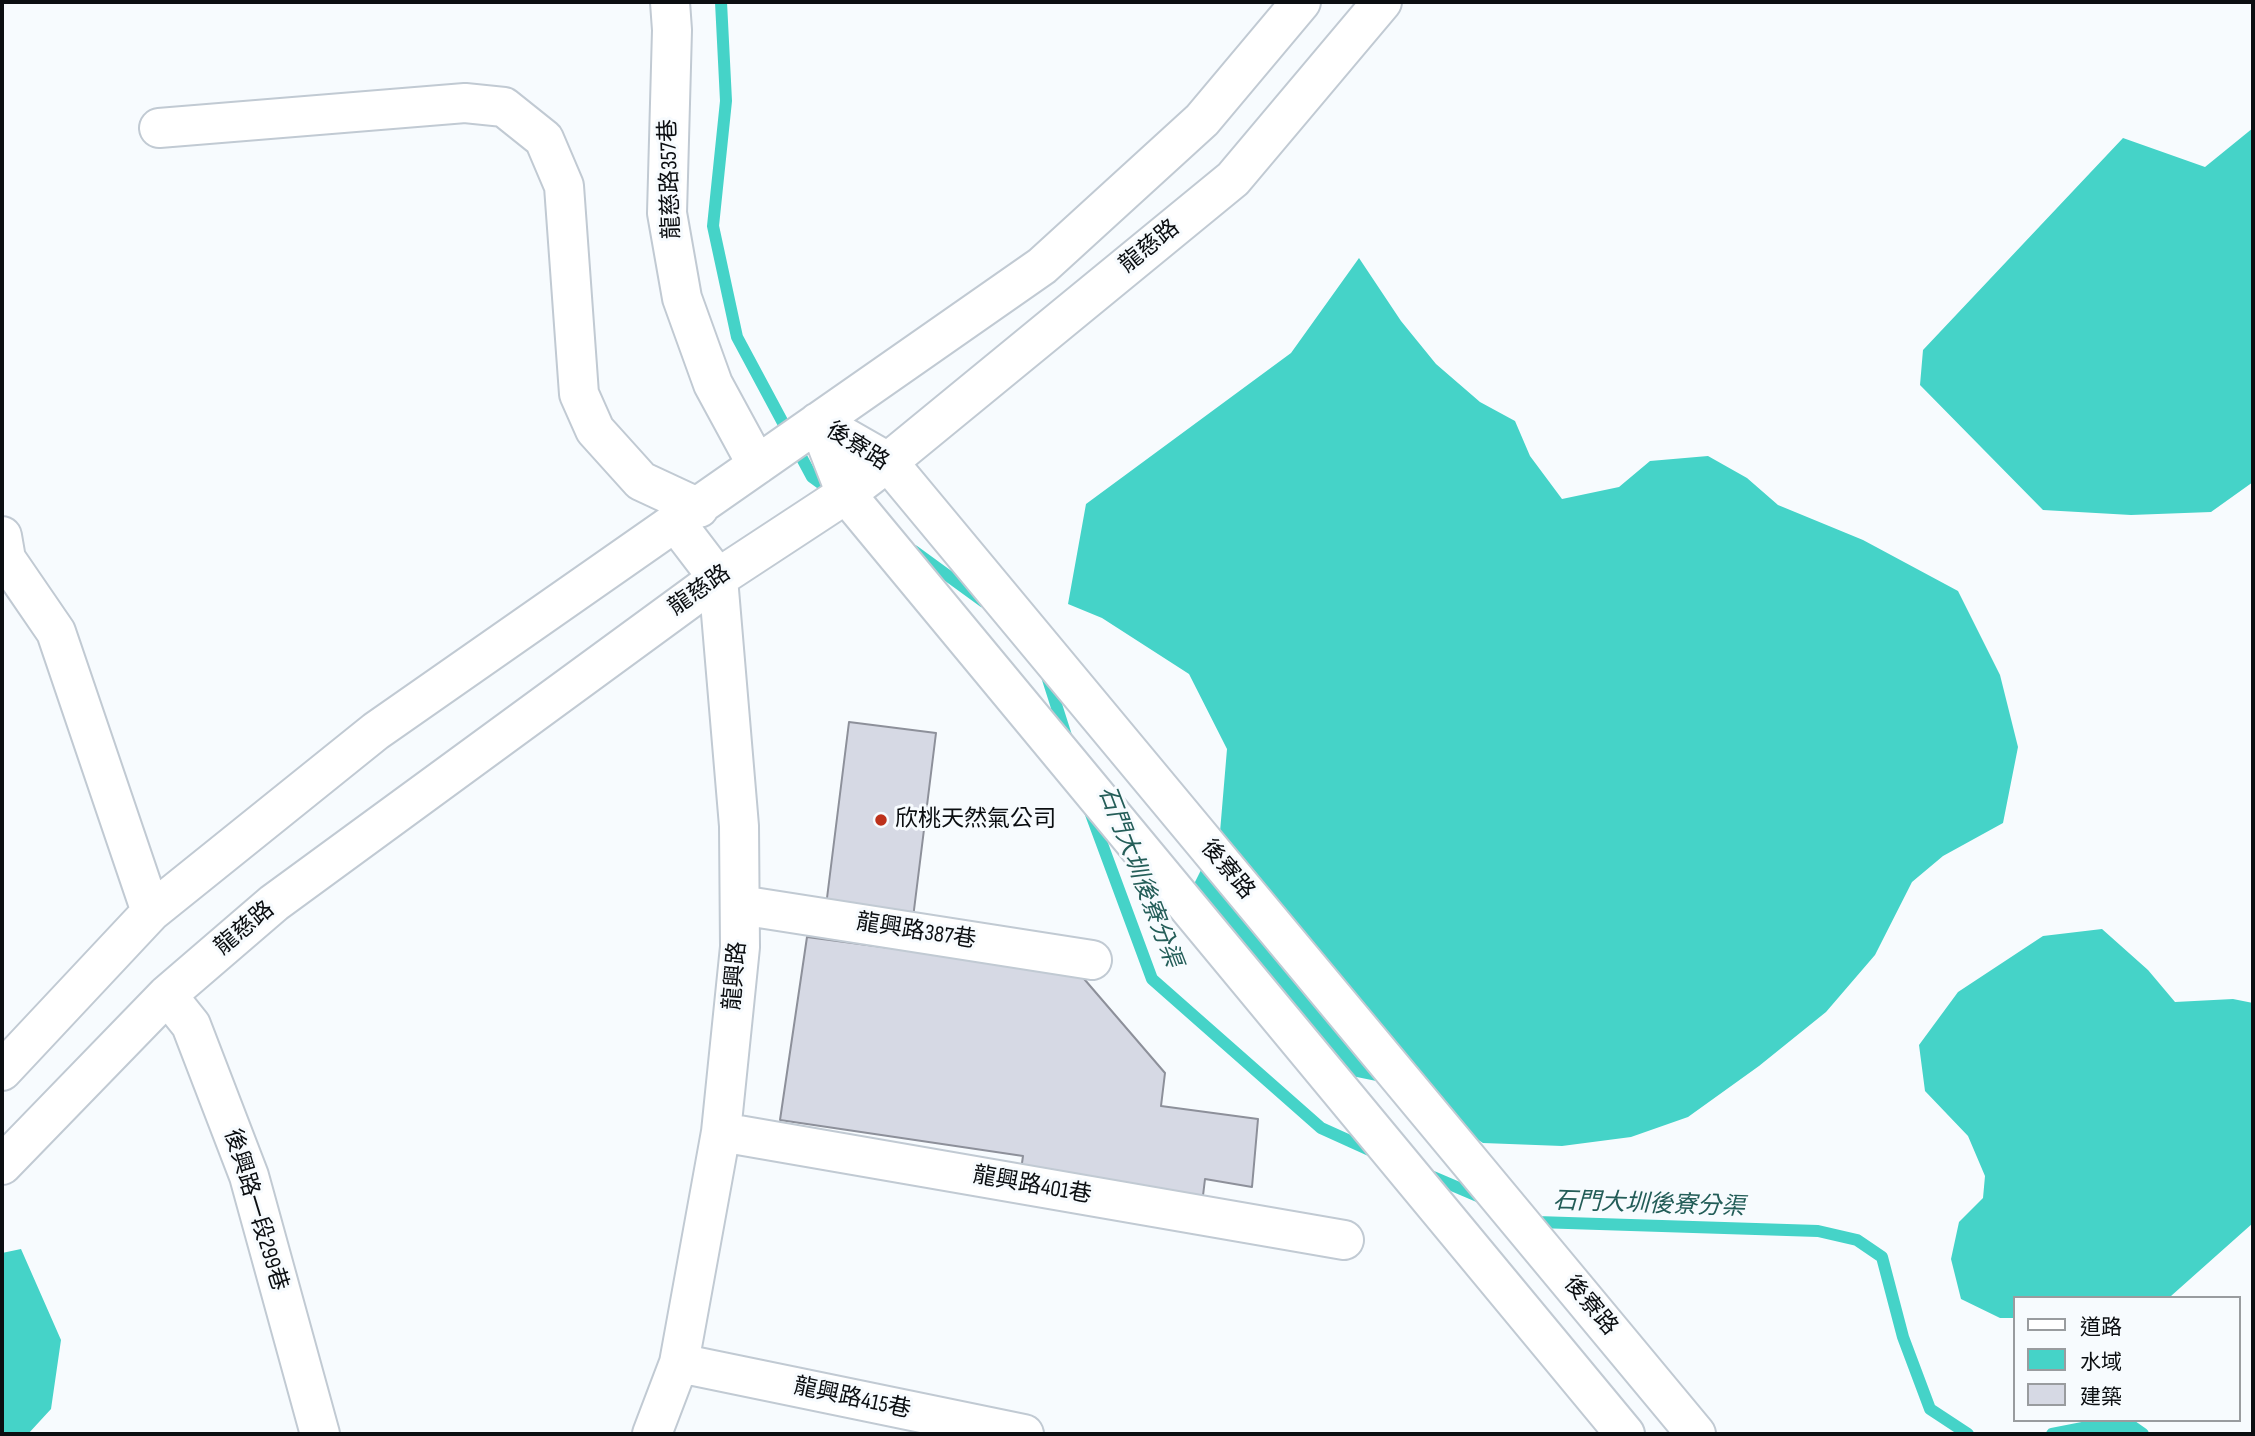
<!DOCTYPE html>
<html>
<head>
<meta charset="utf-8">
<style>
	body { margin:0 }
	#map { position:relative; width:2255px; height:1436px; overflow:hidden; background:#f7fbfe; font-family:"Sofia Sans Condensed","Noto Sans TC",sans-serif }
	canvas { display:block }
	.frame { position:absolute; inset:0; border:4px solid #0b0e11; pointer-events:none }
	.legend { position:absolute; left:2013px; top:1296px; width:228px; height:126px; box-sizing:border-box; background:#f7fbfe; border:2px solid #999c9f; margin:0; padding:9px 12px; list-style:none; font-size:21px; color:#0b0e11 }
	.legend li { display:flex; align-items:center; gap:14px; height:35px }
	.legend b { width:35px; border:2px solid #999c9f }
</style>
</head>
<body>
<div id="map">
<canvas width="2255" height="1436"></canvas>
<div class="frame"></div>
<ul class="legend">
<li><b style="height:9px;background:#fff"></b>道路</li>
<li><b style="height:19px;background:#45d3c8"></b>水域</li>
<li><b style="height:19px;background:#d6d9e4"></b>建築</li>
</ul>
</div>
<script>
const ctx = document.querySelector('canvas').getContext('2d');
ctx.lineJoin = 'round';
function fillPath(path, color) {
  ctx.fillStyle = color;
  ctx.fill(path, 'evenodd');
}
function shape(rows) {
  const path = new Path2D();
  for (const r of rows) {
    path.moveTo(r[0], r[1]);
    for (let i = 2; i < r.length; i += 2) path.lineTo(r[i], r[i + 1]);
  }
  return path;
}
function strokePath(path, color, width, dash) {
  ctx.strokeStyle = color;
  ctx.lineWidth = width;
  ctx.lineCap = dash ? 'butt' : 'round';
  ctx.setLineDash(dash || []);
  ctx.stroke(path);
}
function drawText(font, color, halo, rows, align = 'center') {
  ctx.font = font + ' "Sofia Sans Condensed","Noto Sans TC",sans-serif';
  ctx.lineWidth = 6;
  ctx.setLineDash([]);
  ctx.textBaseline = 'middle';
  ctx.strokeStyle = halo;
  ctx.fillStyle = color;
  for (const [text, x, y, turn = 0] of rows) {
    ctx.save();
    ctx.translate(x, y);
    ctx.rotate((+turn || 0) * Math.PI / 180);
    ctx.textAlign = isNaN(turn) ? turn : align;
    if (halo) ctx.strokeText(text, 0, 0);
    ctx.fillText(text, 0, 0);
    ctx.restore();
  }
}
fillPath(shape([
	[2253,128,2253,482,2211,512,2131,515,2043,510,1920,385,1923,350,2123,138,2205,167],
	[1359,258,1401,321,1436,364,1480,402,1515,421,1530,456,1562,499,1619,487,1650,461,1708,456,1747,478,1778,505,1863,540,1958,591,2000,675,2018,747,2003,823,1943,856,1912,882,1875,955,1826,1012,1759,1066,1688,1117,1631,1137,1562,1146,1483,1143,1391,1084,1303,1066,1188,896,1220,832,1227,749,1189,674,1102,618,1068,604,1086,504,1291,353],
	[2102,929,2148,970,2175,1002,2233,999,2253,1003,2253,1223,2171,1296,2015,1298,2015,1318,2000,1318,1961,1299,1951,1259,1959,1222,1983,1198,1985,1176,1968,1136,1925,1091,1919,1045,1958,992,2043,936],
	[21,1249,61,1340,51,1409,28,1434,2,1434,2,1253]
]), '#45d3c8');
strokePath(shape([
	[721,2,726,101,713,226,737,337,812,477,834,493],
	[914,551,984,602],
	[1046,673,1067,739],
	[1088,806,1152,979,1321,1128,1374,1152],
	[1426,1174,1487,1200],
	[1529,1219,1537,1222,1818,1231,1857,1240,1882,1257,1903,1337,1930,1409,1968,1434],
	[2052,1434,2093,1426,2133,1427,2143,1434]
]), '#45d3c8', 12);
const building = shape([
	[849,722,936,733,913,918,826,906,849,722],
	[807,937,1079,973,1165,1073,1161,1106,1258,1119,1252,1187,1205,1179,1202,1204,1020,1177,1023,1156,780,1120,807,937]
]);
fillPath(building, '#d6d9e4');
strokePath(building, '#8d909a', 2);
const minor = shape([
	[670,2,672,30,667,213,682,298,713,384,757,465],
	[159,128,465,103,504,107,544,139,564,186,579,394,595,430,641,481,699,508],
	[818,422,888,462,1696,1434],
	[818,422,846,494,1625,1434],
	[2,536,6,559,56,632,151,912],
	[740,905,1092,960],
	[167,995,191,1025,249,1176,320,1434],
	[2,1071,151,912,376,731,1042,266,1202,120,1301,2],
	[721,1132,1344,1240],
	[2,1165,167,995,274,903,718,578,846,494,888,462,1233,179,1382,2],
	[679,1363,1024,1434],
	[652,1434,679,1363,721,1132,740,947,739,826,718,578,676,523]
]);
strokePath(minor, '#c1cad3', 42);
strokePath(minor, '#fff', 38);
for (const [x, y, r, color] of [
	[881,820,7,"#bd311b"]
]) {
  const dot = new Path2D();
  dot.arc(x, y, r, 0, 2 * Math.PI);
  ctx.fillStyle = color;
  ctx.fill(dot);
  strokePath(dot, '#f7fbfe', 2.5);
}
drawText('23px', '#0b0e11', '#f7fbfe', [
	["龍慈路357巷",671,179,-92],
	["龍慈路",1150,247,-39],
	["後寮路",857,447,32],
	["龍慈路",700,591,-35],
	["後寮路",1227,870,50],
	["龍慈路",245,929,-40],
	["龍興路387巷",916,932,9],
	["龍興路",736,976,-85],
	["龍興路401巷",1032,1186,10],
	["後興路一段299巷",255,1210,73],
	["後寮路",1590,1306,50],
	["龍興路415巷",852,1399,12]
]);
drawText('23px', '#0b0e11', '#f7fbfe', [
	["欣桃天然氣公司",895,820]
], 'left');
drawText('italic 24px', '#235d58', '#f7fbfe', [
	["石門大圳後寮分渠",1139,877,69],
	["石門大圳後寮分渠",1649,1205,2]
]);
</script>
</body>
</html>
